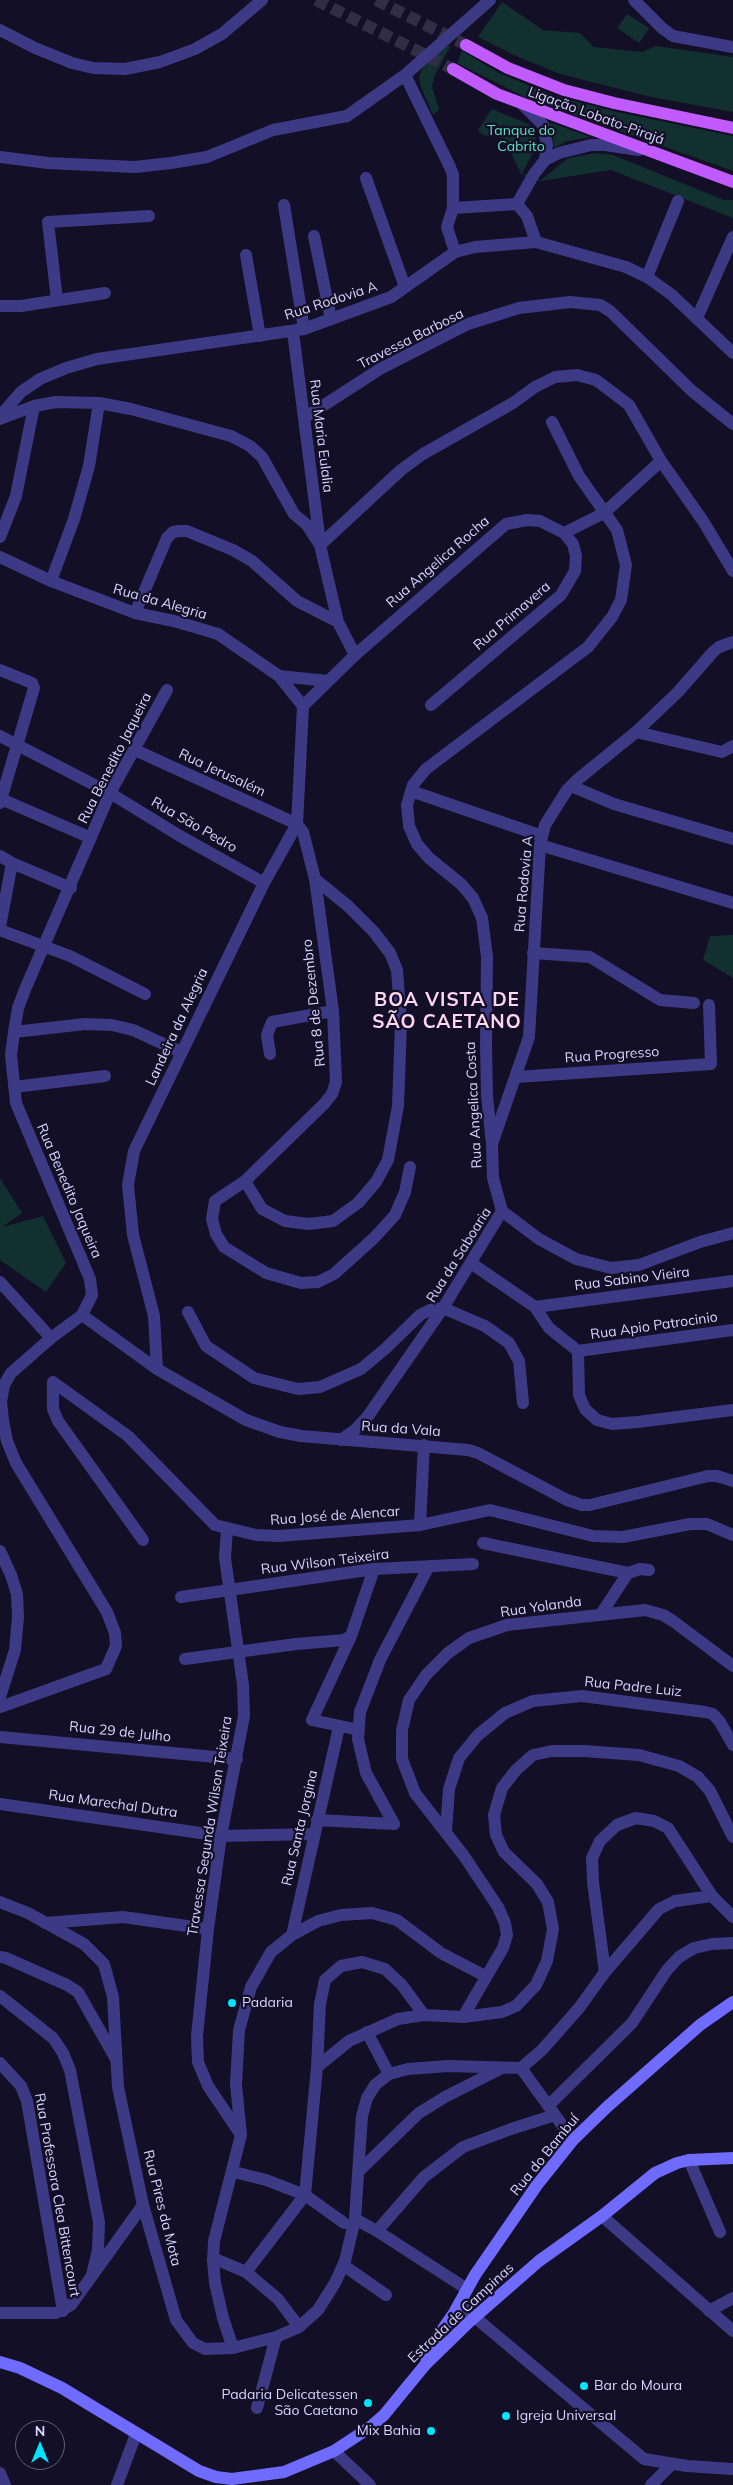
<!DOCTYPE html>
<html>
<head>
<meta charset="utf-8">
<style>
	body { margin:0 }
	#map { position:relative; width:733px; height:2485px; overflow:hidden; background:#130f26; font-family:Mulish,sans-serif }
	canvas { display:block }
	.north { position:absolute; left:15px; top:2420px; width:50px; height:50px; box-sizing:border-box; background:#130f26; border:1px solid #625e7d; border-radius:50%; rotate:0deg; font-size:14px; font-weight:700; line-height:20px; text-align:center; color:#d9d4ff }
	.north::after { content:''; display:block; margin:auto; width:18px; height:22px; background:#00e5ff; clip-path:polygon(50% 0,100% 100%,50% 72%,0 100%) }
</style>
</head>
<body>
<div id="map">
<canvas width="733" height="2485"></canvas>
<div class="north">N</div>
</div>
<script>
const ctx = document.querySelector('canvas').getContext('2d');
ctx.lineJoin = 'round';
function fillPath(path, color) {
  ctx.fillStyle = color;
  ctx.fill(path, 'evenodd');
}
function shape(rows) {
  const path = new Path2D();
  for (const r of rows) {
    path.moveTo(r[0], r[1]);
    for (let i = 2; i < r.length; i += 2) path.lineTo(r[i], r[i + 1]);
  }
  return path;
}
function strokePath(path, color, width, dash) {
  ctx.strokeStyle = color;
  ctx.lineWidth = width;
  ctx.lineCap = dash ? 'butt' : 'round';
  ctx.setLineDash(dash || []);
  ctx.stroke(path);
}
function drawText(font, color, halo, rows, align = 'center') {
  ctx.font = font + ' Mulish,sans-serif';
  ctx.lineWidth = 4.5;
  ctx.setLineDash([]);
  ctx.textBaseline = 'middle';
  ctx.strokeStyle = halo;
  ctx.fillStyle = color;
  for (const [text, x, y, turn = 0] of rows) {
    ctx.save();
    ctx.translate(x, y);
    ctx.rotate((+turn || 0) * Math.PI / 180);
    ctx.textAlign = isNaN(turn) ? turn : align;
    if (halo) ctx.strokeText(text, 0, 0);
    ctx.fillText(text, 0, 0);
    ctx.restore();
  }
}
fillPath(shape([
	[502,2,543,30,580,33,594,47,642,52,656,46,733,57,733,112,651,97,560,74,516,56,478,37],
	[627,14,649,28,639,43,617,28],
	[446,45,450,47,434,77,432,86,439,110,433,115,421,87,419,78,422,69],
	[462,51,499,73,555,96,617,112,733,136,733,171,527,98,457,63],
	[492,109,528,124,534,129,537,146,522,173,541,180,568,158,596,153,613,155,724,200,733,200,733,218,611,170,540,181,521,174,504,138,483,135,478,130],
	[548,122,591,137,567,141,554,148,552,131],
	[733,935,733,978,703,960,710,936],
	[0,1178,22,1213,2,1227,43,1216,66,1263,46,1292,0,1260]
]), '#12302f');
strokePath(shape([
	[316,0,453,69],
	[376,0,466,45]
]), '#312d47', 12, [12, 6]);
strokePath(shape([
	[634,0,662,28,673,36,733,47],
	[405,75,450,167,453,175,453,208],
	[0,157,48,163,135,167,171,163,207,157,273,130,347,116,405,75,490,0],
	[366,178,405,287],
	[284,205,304,329],
	[314,236,331,319],
	[246,255,260,336],
	[647,277,678,201],
	[57,300,48,222,149,216],
	[0,306,21,306,105,293],
	[697,318,733,237],
	[293,332,320,543],
	[0,416,21,392,40,379,66,368,97,359,304,329,391,297,455,252],
	[304,418,380,369,468,324,519,308,570,302,600,305,610,311,692,391,733,424],
	[0,419,34,406,56,402,99,403,131,409,231,436,250,446,262,457,294,514,307,525,320,545,338,622,355,655],
	[564,533,604,513,661,461],
	[0,537,16,496,34,406],
	[320,545,401,470,423,454,513,403,535,387,555,377,577,375,596,380,629,405,661,461,703,521,733,571],
	[0,557,51,581,135,613,174,621,218,634,279,676,303,706],
	[51,581,74,519,89,466,99,403],
	[135,613,167,538,173,532,180,531,187,531,233,550,252,561,297,601,338,622],
	[0,670,32,683,34,688,0,803],
	[279,676,328,681],
	[303,706,355,655,506,524,527,520,540,521,564,533,573,544,576,556,575,571,561,595,431,705],
	[636,732,722,752,733,746],
	[0,736,110,793,180,836,264,883],
	[135,750,297,824,303,832,315,879],
	[571,786,614,804,733,839],
	[411,791,542,836],
	[1,799,91,838],
	[540,845,733,903],
	[0,856,12,863,71,888],
	[0,927,12,863],
	[0,930,70,956,145,994],
	[533,953,590,957,660,1000,694,1003],
	[14,1032,85,1024,112,1025,133,1030,181,1052],
	[270,1054,267,1035,272,1022,333,1011],
	[516,1077,711,1064,709,1005],
	[14,1087,105,1076],
	[492,1144,487,1096,486,1045,487,957,482,918,473,898,461,884,429,858,417,844,409,826,407,805,413,785,426,769,588,647,612,617,621,600,626,565,617,530,579,476,552,422],
	[245,1181,262,1209,285,1221,309,1224,333,1221,358,1203,376,1182,388,1160,398,1106,401,1024,397,970,390,953,374,932,348,906,315,879,333,1011,336,1082,332,1094,324,1104,245,1181,215,1201,212,1219,216,1234,224,1247,266,1273,301,1283,318,1282,334,1274,374,1238,395,1215,405,1192,410,1167],
	[502,1211,539,1239,576,1259,611,1268,639,1265,700,1242,733,1233],
	[471,1263,535,1307,549,1328,578,1351,733,1330],
	[0,1282,51,1338],
	[535,1307,733,1281],
	[188,1312,206,1346,254,1378,298,1389,320,1387,361,1369,385,1349,420,1315,430,1310,443,1308,485,1326,509,1343,519,1361,523,1403],
	[82,1315,92,1295,90,1279,16,1103,11,1055,14,1032,18,1008,26,987,110,793,167,690],
	[578,1351,579,1395,585,1409,597,1420,612,1424,638,1422,733,1410],
	[157,1369,154,1316,133,1235,128,1185,134,1151,264,883,297,824,303,706],
	[53,1382,128,1436,215,1525,256,1535,279,1536,420,1525,490,1510,593,1536,623,1537,690,1524,707,1524,733,1535],
	[53,1382,53,1409,58,1421,143,1540],
	[420,1525,424,1445],
	[227,1529,225,1558,243,1685,244,1716,221,1836,208,1929,197,2036,198,2062,208,2086,241,2135],
	[483,1543,628,1573,640,1569,649,1570],
	[0,1551,11,1575,17,1594,18,1617,15,1650,0,1697],
	[181,1597,374,1569,473,1564],
	[601,1614,628,1573],
	[351,1636,312,1720,359,1730],
	[185,1659,296,1644,344,1640,351,1636,374,1569],
	[0,1737,237,1759],
	[0,1804,221,1836,314,1834],
	[317,1820,394,1824],
	[394,1824,366,1773,358,1739,360,1712,380,1660,429,1566],
	[446,1831,449,1789,459,1758,478,1735,505,1713,533,1701,582,1696,705,1712,713,1714,720,1722,733,1745],
	[45,1923,123,1917,208,1929],
	[292,1935,339,1727],
	[0,1957,6,1958,67,1985,78,1992,116,2059],
	[605,1972,593,1882,592,1858,600,1841,617,1825,636,1818,654,1821,668,1828,712,1896,733,1917],
	[0,1996,53,2038,63,2053,70,2070,99,2222,98,2250,92,2275],
	[463,2017,503,1948,507,1935,505,1923,498,1907,464,1856,415,1793,402,1759,402,1730,409,1700,426,1675,448,1653,469,1638,507,1625,645,1610,663,1615,673,1621,733,1666],
	[367,2032,389,2074],
	[0,2063,21,2086,27,2101,63,2311],
	[317,2067,320,2004,325,1980,341,1966,362,1962,385,1969,402,1985,424,2015],
	[521,2068,573,2140],
	[548,2106,632,2023,667,1970,679,1957,694,1948,712,1944,733,1943],
	[689,2160,720,2232],
	[234,2172,266,2180,305,2195,344,2223],
	[358,2172,419,2113,445,2097,500,2069],
	[143,2205,176,2320,193,2343,205,2349,233,2348,276,2337,299,2327,318,2310,335,2283,345,2261,355,2219,362,2116,367,2098,375,2085,389,2074,408,2069,448,2066,521,2068,542,2050,579,2008,605,1972,659,1909,675,1901,712,1896],
	[602,2216,733,2331],
	[355,2219,377,2231,467,2289],
	[377,2231,424,2177,463,2147,511,2129,555,2115],
	[213,2258,246,2272,278,2299,299,2327],
	[343,2265,386,2295],
	[246,2272,305,2195,317,2067,349,2041,398,2019,424,2015,463,2017,502,2012,516,2006,536,1985,547,1961,553,1929,548,1902,537,1884,504,1852,496,1835,494,1815,502,1788,516,1770,533,1755,552,1751,584,1751,639,1755,679,1766,698,1777,710,1791,733,1837],
	[459,2304,644,2459,687,2466,733,2469],
	[709,2311,733,2298],
	[233,2348,223,2318,215,2283,213,2261,214,2241,241,2135,236,2084,239,2030,251,1987,271,1952,292,1935,318,1921,341,1915,372,1913,397,1920,441,1953,485,1976],
	[257,2408,276,2337],
	[334,2451,370,2485],
	[0,2473,5,2485],
	[117,2485,136,2434],
	[651,2485,672,2464]
]), '#3d3a85', 12);
strokePath(shape([
	[0,30,35,48,72,63,93,68,125,69,160,62,195,49,222,34,262,0],
	[523,105,543,125,547,145,545,160],
	[517,204,534,174,545,160,559,153,591,145,605,145,639,150],
	[536,242,527,216,517,204,453,208,447,227,455,252,475,247,536,242,626,267,647,277,672,295,733,353],
	[341,1440,355,1430,368,1416,443,1308,502,1211,493,1178,492,1144,529,1037,540,845,545,825,567,790,577,780,636,732,678,692,713,652,719,647,733,642],
	[0,1707,106,1669,116,1646,115,1633,107,1612,16,1463,7,1441,3,1420,1,1402,4,1385,11,1373,51,1338,82,1315,157,1369,246,1420,280,1432,301,1436,468,1450,478,1453,567,1500,582,1505,590,1505,708,1476,717,1476,733,1481],
	[0,1902,28,1913,84,1944,104,1964,113,1997,118,2087,143,2205,71,2305,56,2313,0,2313]
]), '#3d3a85', 12);
strokePath(shape([
	[0,2362,20,2368,62,2388,199,2471,216,2477,232,2479,284,2472,334,2451,369,2428,384,2415,425,2365,468,2323,539,2261,602,2216,655,2173,677,2163,689,2160,733,2158],
	[426,2363,431,2346,454,2313,475,2275,537,2185,573,2140,607,2107,700,2025,733,2002]
]), '#6f6bff', 12);
strokePath(shape([
	[466,45,508,68,564,90,614,103,733,128],
	[453,69,497,94,733,182]
]), '#c25bff', 12);
for (const [x, y, r, color] of [
	[232,2003,5,"#00e5ff"],
	[584,2386,5,"#00e5ff"],
	[368,2403,5,"#00e5ff"],
	[506,2416,5,"#00e5ff"],
	[431,2431,5,"#00e5ff"]
]) {
  const dot = new Path2D();
  dot.arc(x, y, r, 0, 2 * Math.PI);
  ctx.fillStyle = color;
  ctx.fill(dot);
  strokePath(dot, '#130f26', 2);
}
drawText('14px', '#d9d4ff', '#130f26', [
	["Ligação Lobato-Pirajá",596,116,20],
	["Rua Rodovia A",331,301,-18],
	["Travessa Barbosa",411,339,-27],
	["Rua Maria Eulalia",321,436,83],
	["Rua Angelica Rocha",438,562,-41],
	["Rua da Alegria",160,602,16],
	["Rua Primavera",512,616,-41],
	["Rua Benedito Jaqueira",115,758,-63],
	["Rua Jerusalém",222,773,25],
	["Rua São Pedro",194,825,30],
	["Rua Rodovia A",524,884,-85],
	["Rua 8 de Dezembro",314,1003,-96],
	["Landeira da Alegria",177,1027,-65],
	["Rua Progresso",612,1055,-4],
	["Rua Angelica Costa",474,1105,-93],
	["Rua Benedito Jaqueira",69,1191,67],
	["Rua da Saboaria",459,1255,-58],
	["Rua Sabino Vieira",632,1279,-7],
	["Rua Apio Patrocinio",654,1326,-8],
	["Rua da Vala",401,1429,4],
	["Rua José de Alencar",335,1516,-4],
	["Rua Wilson Teixeira",325,1562,-7],
	["Rua Yolanda",541,1607,-8],
	["Rua Padre Luiz",633,1687,6],
	["Rua 29 de Julho",120,1732,6],
	["Rua Marechal Dutra",113,1804,8],
	["Travessa Segunda Wilson Teixeira",210,1826,-81],
	["Rua Santa Jorgina",300,1828,-77],
	["Rua do Bambuí",545,2155,-51],
	["Rua Professora Clea Bittencourt",57,2195,80],
	["Rua Pires da Mota",162,2208,76],
	["Estrada de Campinas",461,2313,-43]
]);
drawText('14px', '#5fe0c0', '#130f26', [
	["Tanque do",521,131],
	["Cabrito",521,147]
]);
drawText('14px', '#d9d4ff', '#130f26', [
	["Padaria",242,2003],
	["Bar do Moura",594,2386],
	["Padaria Delicatessen",358,2395,"right"],
	["São Caetano",358,2411,"right"],
	["Igreja Universal",516,2416],
	["Mix Bahia",421,2431,"right"]
], 'left');
ctx.letterSpacing = '1px';
drawText('bold 19px', '#ffd6f0', '#130f26', [
	["BOA VISTA DE",447,1000],
	["SÃO CAETANO",447,1022]
]);
ctx.letterSpacing = '0px';
</script>
</body>
</html>
